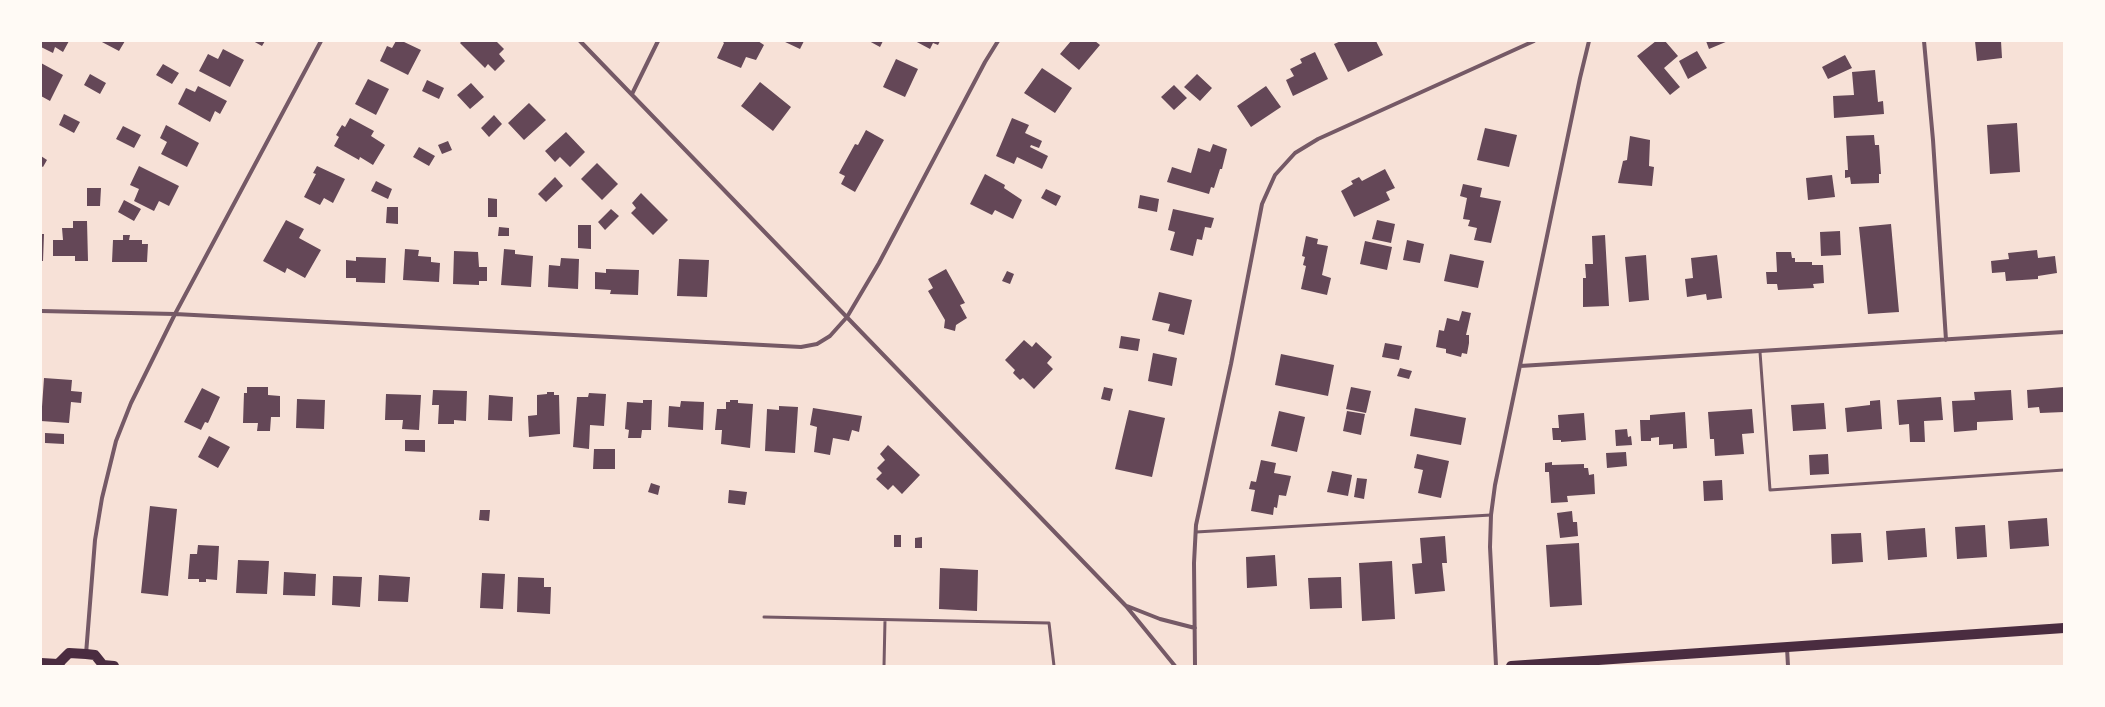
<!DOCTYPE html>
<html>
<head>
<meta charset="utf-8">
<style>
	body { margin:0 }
	#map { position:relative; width:2105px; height:707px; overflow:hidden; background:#f7e1d7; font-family:"IBM Plex Serif",serif }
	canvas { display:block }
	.frame { position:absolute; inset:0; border:42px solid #fffaf5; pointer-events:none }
</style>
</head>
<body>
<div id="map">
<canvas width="2105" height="707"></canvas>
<div class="frame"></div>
</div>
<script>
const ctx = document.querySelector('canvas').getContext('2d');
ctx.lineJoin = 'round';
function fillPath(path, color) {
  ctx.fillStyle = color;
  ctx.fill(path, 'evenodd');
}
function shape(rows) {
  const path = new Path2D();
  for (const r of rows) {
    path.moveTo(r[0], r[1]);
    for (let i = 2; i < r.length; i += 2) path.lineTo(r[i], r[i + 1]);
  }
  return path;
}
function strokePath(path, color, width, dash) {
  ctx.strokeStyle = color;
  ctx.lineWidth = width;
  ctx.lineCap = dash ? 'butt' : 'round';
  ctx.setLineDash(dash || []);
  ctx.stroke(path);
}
fillPath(shape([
	[41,41,69,41,63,52,55,47,53,53,41,47],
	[100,41,125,41,119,51],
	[253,41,265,41,262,46],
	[396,41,402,41,421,50,408,75,380,61,387,46,392,48],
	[462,41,496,41,504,49,499,54,505,61,495,71,488,64,485,68,460,43],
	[722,41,758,41,764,45,756,60,746,57,741,68,717,58,724,43],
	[783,41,804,41,800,49],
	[869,41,883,41,880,47],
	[915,41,940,41,938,45,933,43,930,49],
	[1071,41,1095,41,1100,45,1079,70,1060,54],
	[1341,41,1376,41,1383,55,1348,72,1334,44],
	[1656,41,1665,41,1678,56,1664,68,1680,87,1670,95,1637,56],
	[1706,41,1728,41,1709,49],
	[1975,41,2001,41,2002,58,1977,61],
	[223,49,244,60,230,87,199,71,208,54,218,59],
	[1697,51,1707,68,1688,79,1679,61],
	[1315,52,1328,79,1293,96,1286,80,1294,76,1290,69,1302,63,1300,59],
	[1845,55,1852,68,1828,79,1822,67],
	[896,59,918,69,905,97,883,87],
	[41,63,63,75,50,101,41,96],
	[163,64,179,73,172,84,156,75],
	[1042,68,1072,88,1055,113,1024,93],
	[1875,70,1878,102,1883,101,1884,114,1834,118,1833,96,1854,95,1852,72],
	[90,74,106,83,100,94,84,85],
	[1197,74,1212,88,1200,101,1184,87],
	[368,79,389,89,376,115,355,104],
	[427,80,444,88,439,99,422,91],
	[760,82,791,107,773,131,741,106],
	[471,83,484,97,470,109,457,95],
	[1174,85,1187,98,1174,110,1161,97],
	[198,86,227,101,220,114,215,111,210,122,178,104,186,88,195,92],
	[1266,86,1281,107,1251,127,1237,106],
	[529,103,546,120,524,140,508,123],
	[64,114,80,122,74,133,59,125],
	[494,115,502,124,489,137,481,128],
	[350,118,374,131,371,136,385,145,373,165,360,157,359,160,334,146,339,137,336,135,342,125,345,127],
	[1012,118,1029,125,1025,133,1042,141,1039,148,1031,145,1030,147,1048,156,1042,169,1017,157,1014,164,996,156],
	[2017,123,2020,172,1990,174,1987,125],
	[166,125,199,143,187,167,161,154,167,142,160,138],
	[123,126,141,135,134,148,116,139],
	[1485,128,1517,135,1509,167,1477,160],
	[866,130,884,140,855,192,841,184,845,176,839,173,855,144,858,145],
	[566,132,585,152,570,167,560,157,555,162,545,151],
	[1874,135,1875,145,1879,145,1881,174,1879,174,1879,183,1851,184,1850,177,1845,178,1845,170,1848,170,1846,136],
	[1630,136,1650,140,1649,166,1654,167,1652,186,1618,183,1623,161,1627,160],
	[448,141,452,150,442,154,438,145],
	[1213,144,1227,149,1222,169,1220,169,1214,188,1211,187,1209,194,1167,182,1172,167,1191,173,1198,148,1210,152],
	[419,147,435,156,429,166,413,157],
	[41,156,47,160,43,167,41,166],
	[597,163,618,184,602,200,581,179],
	[139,166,179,186,169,206,159,201,154,211,134,201,139,189,130,185],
	[317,166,345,179,333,203,324,198,320,205,304,197,316,174,313,173],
	[1385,169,1395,188,1386,192,1390,200,1354,217,1341,191,1353,184,1351,181,1359,177,1362,181],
	[985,174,1005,185,1004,188,1022,200,1013,219,995,210,992,215,970,204],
	[1832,175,1835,197,1808,200,1806,178],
	[555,177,563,186,546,202,538,194],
	[376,181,392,189,388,199,371,191],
	[1463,184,1482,188,1480,197,1501,201,1491,243,1474,240,1477,228,1468,226,1470,220,1463,219,1467,198,1460,196],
	[87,188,101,188,100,206,87,206],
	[1046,189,1061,196,1056,206,1041,198],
	[641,193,668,220,653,235,631,213,636,208,632,203],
	[1140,195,1159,199,1157,212,1138,208],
	[488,198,497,199,497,217,488,217],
	[124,200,141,209,134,221,118,212],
	[387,207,398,207,398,224,386,223],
	[611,209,619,216,605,230,598,222],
	[1173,209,1214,218,1211,228,1205,227,1202,240,1197,239,1193,256,1170,250,1175,232,1168,230],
	[286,220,304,229,299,238,321,250,305,278,287,268,285,273,263,261],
	[1377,220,1395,224,1391,243,1372,239],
	[73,221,87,221,88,261,75,261,75,256,53,256,53,240,63,240,62,228,73,228],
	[1891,224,1899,312,1868,314,1859,227],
	[578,225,591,225,591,249,578,248],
	[499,227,509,228,509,236,498,236],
	[1840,231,1841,255,1821,256,1820,232],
	[41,234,44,234,43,261,41,261],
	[123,235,130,235,129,240,142,240,142,244,148,244,147,262,112,262,113,240,123,240],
	[1605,235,1609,306,1583,307,1583,278,1586,278,1585,264,1593,264,1592,236],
	[1306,236,1318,239,1317,244,1328,246,1322,275,1331,278,1327,295,1301,289,1306,266,1303,265,1305,257,1302,256],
	[1407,240,1424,244,1420,263,1403,260],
	[1365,241,1392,247,1387,270,1360,264],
	[405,249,419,250,418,256,431,257,431,262,440,263,439,282,403,280],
	[504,249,515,250,515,254,533,256,531,287,501,285],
	[2037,250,2038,258,2055,256,2057,273,2038,276,2038,279,2006,281,2005,272,1992,273,1991,261,2009,259,2008,253],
	[454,251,478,252,479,267,487,267,487,281,479,281,479,285,453,284],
	[1776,252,1791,252,1792,258,1795,258,1795,262,1812,262,1812,265,1823,265,1824,283,1813,284,1814,288,1778,290,1777,284,1767,284,1766,272,1777,272],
	[1450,254,1484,261,1478,288,1444,281],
	[1646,255,1649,300,1629,302,1625,257],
	[1717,255,1722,298,1707,300,1706,294,1687,297,1685,279,1693,278,1691,258],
	[356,257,386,258,385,283,356,282,356,278,346,278,346,260,356,261],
	[561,258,579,259,578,289,548,287,549,265,560,266],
	[679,259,709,260,707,297,677,296],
	[606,269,639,270,638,295,610,294,611,290,595,289,595,272,606,273],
	[946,269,965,303,960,305,967,318,956,325,955,331,944,328,945,320,928,291,933,288,928,279],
	[1007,271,1014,274,1010,284,1002,281],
	[1159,292,1192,300,1184,335,1168,331,1170,324,1152,320],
	[1462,311,1471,313,1466,335,1469,335,1469,343,1467,354,1462,353,1461,357,1446,353,1446,349,1436,347,1439,330,1444,331,1447,318,1459,321],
	[1121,336,1140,339,1138,351,1119,348],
	[1024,340,1032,347,1036,342,1052,357,1047,363,1053,369,1034,389,1023,378,1020,380,1013,373,1015,370,1005,360],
	[1385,343,1402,346,1399,360,1382,357],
	[1153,353,1177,358,1172,386,1148,381],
	[1281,354,1334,365,1328,396,1275,385],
	[1400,368,1412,371,1409,379,1397,376],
	[44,378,72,380,71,391,82,392,81,403,71,402,69,423,41,421],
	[247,387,268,387,268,395,280,396,280,417,271,417,270,431,257,431,258,423,243,423,244,393,247,393],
	[1104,387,1113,389,1110,401,1101,399],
	[1351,387,1371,391,1366,413,1346,409],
	[2064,387,2064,412,2040,413,2039,407,2028,408,2027,390],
	[202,388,220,397,208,423,205,422,201,430,184,422],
	[433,390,467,391,466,421,454,420,454,424,438,424,439,405,432,405],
	[2011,390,2013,420,1977,422,1977,430,1954,432,1952,401,1975,400,1974,392],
	[547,392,554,392,554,395,559,395,560,434,529,437,528,416,537,415,537,395,547,394],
	[589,393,606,394,604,426,590,425,589,449,573,447,577,397,588,397],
	[386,394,421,395,419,430,402,429,403,420,385,420],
	[489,395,513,397,512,421,488,420],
	[1941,397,1943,420,1924,421,1925,442,1910,442,1909,424,1899,425,1897,400],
	[297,399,325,400,324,429,296,428],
	[643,400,652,400,651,430,642,430,641,438,628,438,629,430,625,429,627,402,643,403],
	[730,400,738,400,738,403,753,404,750,448,721,444,722,430,715,430,717,409,726,409,726,402,730,402],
	[1880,400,1882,429,1847,432,1845,408,1870,405,1870,401],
	[681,401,704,402,703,430,668,427,669,406,680,407],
	[1824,403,1826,429,1793,431,1791,405],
	[779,406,798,407,795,453,765,451,767,409,779,410],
	[813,408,862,416,859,432,852,430,849,441,833,438,830,455,814,452,817,427,810,425],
	[1415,408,1466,418,1461,445,1410,436],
	[1752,409,1754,433,1742,434,1744,454,1715,456,1714,439,1710,439,1708,412],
	[1129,410,1165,418,1152,477,1115,469],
	[1279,411,1305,417,1297,452,1271,446],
	[1347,411,1365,414,1361,435,1343,431],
	[1685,412,1687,448,1673,449,1673,444,1659,445,1659,437,1651,438,1651,441,1641,441,1640,420,1650,420,1650,415],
	[1584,413,1586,440,1561,442,1561,440,1553,440,1552,428,1559,428,1558,415],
	[1627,429,1628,437,1631,436,1632,445,1616,446,1615,430],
	[45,433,64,434,64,444,45,443],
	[209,436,230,447,218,468,198,457],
	[405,440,425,440,425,452,405,451],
	[888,445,920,475,902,494,893,485,888,490,876,479,882,473,877,468,885,460,880,454],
	[594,449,615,449,615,469,593,469],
	[1626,452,1627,466,1607,468,1606,453],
	[1417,454,1449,461,1441,498,1418,493,1423,470,1414,468],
	[1828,454,1829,474,1810,475,1809,455],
	[1261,460,1276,463,1274,473,1291,476,1286,496,1279,495,1277,508,1274,507,1273,515,1251,511,1255,490,1249,489,1251,481,1256,482],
	[1552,462,1552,465,1584,464,1584,468,1588,468,1589,475,1594,474,1595,494,1567,496,1568,502,1551,503,1549,472,1545,472,1545,463],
	[1332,471,1352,475,1348,496,1327,492],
	[1357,478,1367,479,1364,499,1354,497],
	[1722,480,1723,500,1704,501,1703,481],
	[651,483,660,486,658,495,648,492],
	[729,490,747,492,745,505,728,503],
	[150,506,177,509,168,596,141,593],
	[480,510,490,510,489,521,479,520],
	[1572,511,1573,522,1577,522,1578,536,1560,538,1557,513],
	[2047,518,2049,546,2010,549,2008,521],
	[1985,525,1987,557,1957,559,1955,527],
	[1925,528,1927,557,1888,560,1886,531],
	[1861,533,1863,562,1832,564,1831,534],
	[894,535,901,535,901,547,894,547],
	[1445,536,1447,563,1442,563,1445,591,1415,594,1412,564,1422,563,1420,538],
	[922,537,922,548,915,548,915,538],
	[1579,543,1582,605,1550,607,1546,545],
	[198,545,219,546,217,580,206,579,206,582,199,582,199,579,188,579,190,554,197,554],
	[1275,555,1277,586,1247,588,1246,557],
	[238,560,269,561,267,594,236,593],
	[1392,561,1395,619,1362,621,1359,563],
	[940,568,978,570,977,611,939,609],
	[284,572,316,574,315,596,283,595],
	[482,573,505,574,503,609,480,608],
	[379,575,410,577,408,602,378,601],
	[333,576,362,577,360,607,332,605],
	[518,577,544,578,544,587,551,587,550,614,517,612],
	[1341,577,1342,608,1310,609,1308,578]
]), '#644757');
strokePath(shape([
	[1760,352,1770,490,2064,470],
	[1196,532,1491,515],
	[764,617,1049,623,1054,666],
	[884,666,885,620]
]), '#755966', 3);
strokePath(shape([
	[580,41,1126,606,1175,666],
	[1924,41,1933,140,1946,340],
	[632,94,658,41],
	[41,311,175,314,801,347,817,344,830,336,847,317,879,263,985,62,998,41],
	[1520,366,2064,332],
	[1127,606,1160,619,1195,628],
	[1787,648,1788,666],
	[86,654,95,540,102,498,116,441,131,403,175,314,321,41],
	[1195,666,1194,563,1196,525,1231,364,1262,204,1275,175,1295,153,1318,139,1534,41],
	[1496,666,1490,547,1491,515,1495,485,1580,78,1589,41]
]), '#755966', 4);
strokePath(shape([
	[41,663,58,664,60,666],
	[58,664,69,653,86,654,95,655,103,665,114,666],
	[1511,666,2064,628]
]), '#4a2c40', 10);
</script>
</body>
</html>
